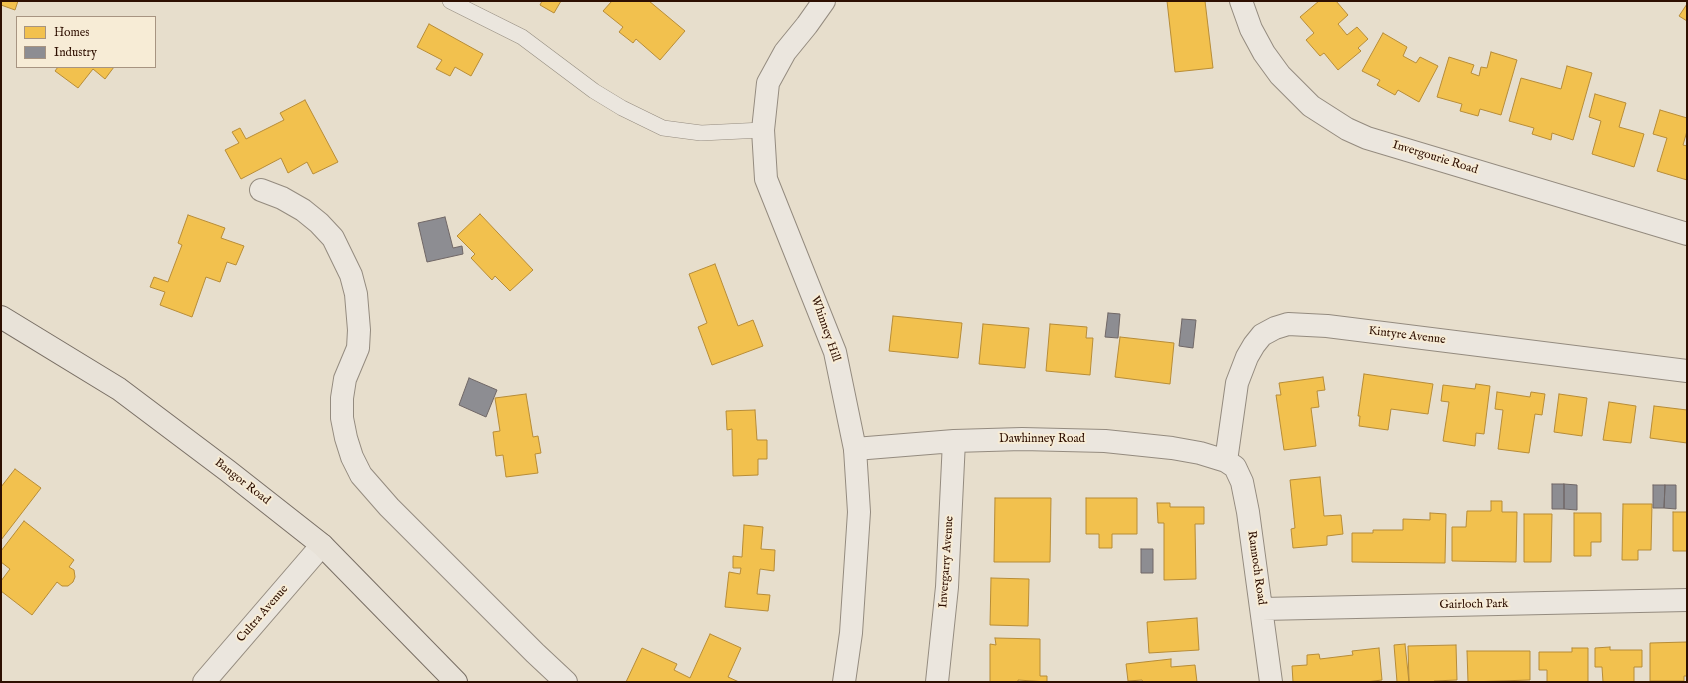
<!DOCTYPE html>
<html>
<head>
<meta charset="utf-8">
<style>
	body { margin:0 }
	#map { position:relative; width:1688px; height:683px; overflow:hidden; background:#e7decc; font-family:"IM FELL English",serif }
	canvas { display:block }
	.frame { position:absolute; inset:0; border:2px solid #2e0f01; pointer-events:none }
	.legend { position:absolute; left:16px; top:16px; width:140px; height:52px; box-sizing:border-box; background:#f7ecd6; border:1px solid #a79481; margin:0; padding:5px 7px; list-style:none; font-size:12px; color:#2e0f01 }
	.legend li { display:flex; align-items:center; gap:8px; height:20px }
	.legend b { width:20px; border:1px solid #a79481 }
</style>
</head>
<body>
<div id="map">
<canvas width="1688" height="683"></canvas>
<div class="frame"></div>
<ul class="legend">
<li><b style="height:11px;background:#f2c14e"></b>Homes</li>
<li><b style="height:11px;background:#8d8d92"></b>Industry</li>
</ul>
</div>
<script>
const ctx = document.querySelector('canvas').getContext('2d');
ctx.lineJoin = 'round';
function fillPath(path, color) {
  ctx.fillStyle = color;
  ctx.fill(path, 'evenodd');
}
function shape(rows) {
  const path = new Path2D();
  for (const r of rows) {
    path.moveTo(r[0], r[1]);
    for (let i = 2; i < r.length; i += 2) path.lineTo(r[i], r[i + 1]);
  }
  return path;
}
function strokePath(path, color, width, dash) {
  ctx.strokeStyle = color;
  ctx.lineWidth = width;
  ctx.lineCap = dash ? 'butt' : 'round';
  ctx.setLineDash(dash || []);
  ctx.stroke(path);
}
function drawText(font, color, halo, rows, align = 'center') {
  ctx.font = font + ' "IM FELL English",serif';
  ctx.lineWidth = 4;
  ctx.setLineDash([]);
  ctx.textBaseline = 'middle';
  ctx.strokeStyle = halo;
  ctx.fillStyle = color;
  for (const [text, x, y, turn = 0] of rows) {
    ctx.save();
    ctx.translate(x, y);
    ctx.rotate((+turn || 0) * Math.PI / 180);
    ctx.textAlign = isNaN(turn) ? turn : align;
    if (halo) ctx.strokeText(text, 0, 0);
    ctx.fillText(text, 0, 0);
    ctx.restore();
  }
}
const homes = shape([
	[1,1,18,1,15,10,1,5,1,1],
	[542,1,561,1,554,13,540,5,542,1],
	[612,1,649,1,685,31,660,60,636,39,633,43,619,32,623,27,603,11,612,1],
	[1167,1,1205,1,1213,68,1175,72,1167,1],
	[1319,1,1336,1,1348,15,1338,24,1347,35,1357,27,1368,39,1358,48,1361,51,1338,70,1324,53,1320,56,1306,40,1314,33,1300,17,1319,1],
	[1687,4,1687,21,1679,16,1687,4],
	[429,24,483,54,471,76,455,67,450,76,436,69,442,60,417,47,429,24],
	[1383,33,1407,47,1403,56,1416,63,1420,57,1438,66,1419,102,1398,90,1395,95,1377,85,1380,80,1362,71,1383,33],
	[1491,52,1517,60,1501,115,1480,109,1478,116,1460,111,1462,104,1437,97,1449,57,1474,65,1471,73,1479,76,1481,67,1487,68,1491,52],
	[1567,66,1592,73,1573,140,1552,133,1551,140,1532,134,1534,128,1509,121,1521,78,1561,89,1567,66],
	[58,67,114,67,105,79,93,69,78,88,55,71,58,67],
	[1595,94,1626,103,1619,127,1644,134,1634,167,1592,154,1601,121,1589,117,1595,94],
	[305,100,338,162,313,174,307,162,288,173,281,158,241,179,225,150,239,143,232,132,240,128,246,139,284,120,280,113,305,100],
	[1660,110,1687,118,1687,131,1683,145,1687,146,1687,180,1657,171,1667,138,1653,134,1660,110],
	[480,214,533,270,510,291,495,276,492,280,471,258,475,254,457,236,480,214],
	[188,215,225,228,221,238,244,246,236,265,227,262,220,282,206,277,192,317,160,305,165,292,150,287,154,277,168,282,182,245,178,243,188,215],
	[715,264,738,326,753,320,763,346,712,365,698,327,707,323,689,274,715,264],
	[893,316,962,323,958,358,889,351,893,316],
	[983,324,1029,328,1025,368,979,364,983,324],
	[1050,324,1087,327,1086,338,1093,338,1090,375,1046,371,1050,324],
	[1120,337,1174,343,1170,384,1115,377,1120,337],
	[1364,374,1433,384,1428,414,1391,409,1388,430,1359,426,1360,416,1358,416,1364,374],
	[1323,377,1325,390,1317,391,1319,407,1311,408,1316,446,1284,450,1276,395,1281,395,1279,383,1323,377],
	[1476,384,1490,386,1484,434,1476,433,1475,446,1443,441,1449,402,1441,401,1443,385,1475,389,1476,384],
	[1497,392,1530,397,1531,392,1545,394,1542,415,1535,414,1529,453,1498,449,1503,410,1495,409,1497,392],
	[526,394,533,437,538,436,541,453,535,454,538,473,506,477,503,455,496,456,493,432,500,431,495,398,526,394],
	[1559,394,1587,398,1582,436,1554,432,1559,394],
	[1609,402,1636,406,1631,443,1603,440,1609,402],
	[1654,406,1687,410,1687,443,1650,438,1654,406],
	[755,410,757,440,767,440,767,459,758,459,758,475,733,476,732,429,727,430,726,411,755,410],
	[15,469,41,488,1,540,1,487,15,469],
	[1320,477,1324,516,1341,515,1343,534,1327,536,1327,545,1293,548,1291,529,1295,528,1290,480,1320,477],
	[995,498,1051,498,1050,562,994,562,995,498],
	[1086,498,1137,498,1137,534,1112,534,1112,548,1099,548,1099,534,1086,534,1086,498],
	[1491,501,1502,501,1502,512,1517,512,1516,562,1452,561,1452,527,1466,527,1467,511,1491,511,1491,501],
	[1157,503,1170,503,1170,507,1204,507,1204,524,1195,524,1196,579,1164,580,1164,523,1158,523,1157,503],
	[1623,504,1652,504,1651,550,1638,550,1638,560,1622,560,1623,504],
	[1673,512,1687,512,1687,551,1673,551,1673,512],
	[1430,513,1446,514,1445,563,1352,562,1352,533,1373,533,1373,530,1403,530,1403,519,1430,520,1430,513],
	[1574,513,1601,513,1601,542,1591,542,1591,556,1574,556,1574,513],
	[1524,514,1552,514,1551,562,1524,562,1524,514],
	[24,521,74,560,69,567,74,570,75,577,73,582,68,586,62,586,57,582,32,615,1,591,1,581,10,569,1,562,1,551,24,521],
	[744,525,763,527,761,549,775,550,774,571,760,569,757,594,770,595,768,611,725,607,729,572,740,574,741,568,733,568,733,556,742,557,744,525],
	[991,578,1029,579,1028,626,990,625,991,578],
	[1197,618,1199,650,1149,653,1147,622,1197,618],
	[710,634,741,648,728,677,739,682,626,682,642,648,677,664,674,670,690,678,710,634],
	[995,638,1040,639,1040,676,1047,676,1047,682,1018,680,1018,682,990,682,990,644,996,645,995,638],
	[1687,642,1687,676,1684,676,1684,681,1650,681,1650,643,1687,642],
	[1405,644,1409,682,1397,682,1394,645,1405,644],
	[1456,645,1457,680,1434,681,1434,682,1409,682,1408,646,1456,645],
	[1610,647,1610,650,1642,650,1642,667,1634,667,1634,682,1603,682,1602,667,1595,667,1595,648,1610,647],
	[1379,648,1382,680,1366,682,1293,682,1292,666,1307,665,1307,655,1319,654,1320,659,1353,655,1352,651,1379,648],
	[1572,648,1588,648,1588,682,1547,682,1547,670,1539,670,1539,652,1572,652,1572,648],
	[1467,651,1530,651,1530,680,1468,682,1467,651],
	[1171,659,1171,667,1195,665,1197,682,1143,682,1142,680,1128,681,1126,664,1171,659]
]);
fillPath(homes, '#f2c14e');
strokePath(homes, '#b78c37', 1);
const industry = shape([
	[445,217,453,248,462,246,463,254,427,262,418,223,445,217],
	[1108,313,1120,314,1118,338,1105,337,1108,313],
	[1182,319,1196,320,1193,348,1179,346,1182,319],
	[469,378,497,390,486,417,459,405,469,378],
	[1552,484,1564,484,1564,509,1552,509,1552,484],
	[1564,484,1577,485,1577,510,1564,509,1564,484],
	[1653,485,1665,485,1664,508,1653,508,1653,485],
	[1665,485,1676,485,1676,509,1664,508,1665,485],
	[1141,549,1153,549,1153,573,1141,573,1141,549]
]);
fillPath(industry, '#8d8d92');
strokePath(industry, '#706766', 1);
const service = shape([
	[450,1,522,37,594,91,622,108,663,128,701,133,763,130]
]);
const minor = shape([
	[1241,1,1251,29,1264,53,1280,75,1311,106,1347,129,1367,138,1687,234],
	[261,190,282,198,303,210,319,223,333,238,351,275,356,294,359,330,358,348,345,379,342,398,342,418,346,438,352,457,361,475,389,507,535,653,566,682],
	[855,449,954,441,1022,439,1105,441,1172,448,1200,453,1226,461,1235,467,1242,482,1248,512,1271,682],
	[1226,461,1237,383,1247,357,1254,345,1262,335,1275,328,1288,324,1327,326,1687,371],
	[1262,609,1687,600],
	[204,682,322,545],
	[937,682,947,587,954,441]
]);
const tertiary = shape([
	[824,1,807,25,785,52,768,83,763,130,766,179,835,352,855,449,859,512,851,633,844,682]
]);
const trunk = shape([
	[1,317,119,389,228,471,322,545,456,682]
]);
strokePath(service, '#948b7f', 16);
strokePath(minor, '#948b7f', 24);
strokePath(tertiary, '#948b7f', 24);
strokePath(trunk, '#796f65', 24);
strokePath(service, '#ebe6de', 15);
strokePath(minor, '#ebe6de', 22);
strokePath(tertiary, '#ebe6de', 22);
strokePath(trunk, '#e8e2d8', 22);
drawText('12px', '#2e0f01', '#f7ecd6', [
	["Invergourie Road",1435,158,17],
	["Whinney Hill",825,329,71],
	["Kintyre Avenue",1407,336,7],
	["Dawhinney Road",1042,440],
	["Bangor Road",242,482,38],
	["Invergarry Avenue",947,562,-86],
	["Rannoch Road",1256,568,82],
	["Gairloch Park",1474,605,-1],
	["Cultra Avenue",263,614,-49]
]);
</script>
</body>
</html>
